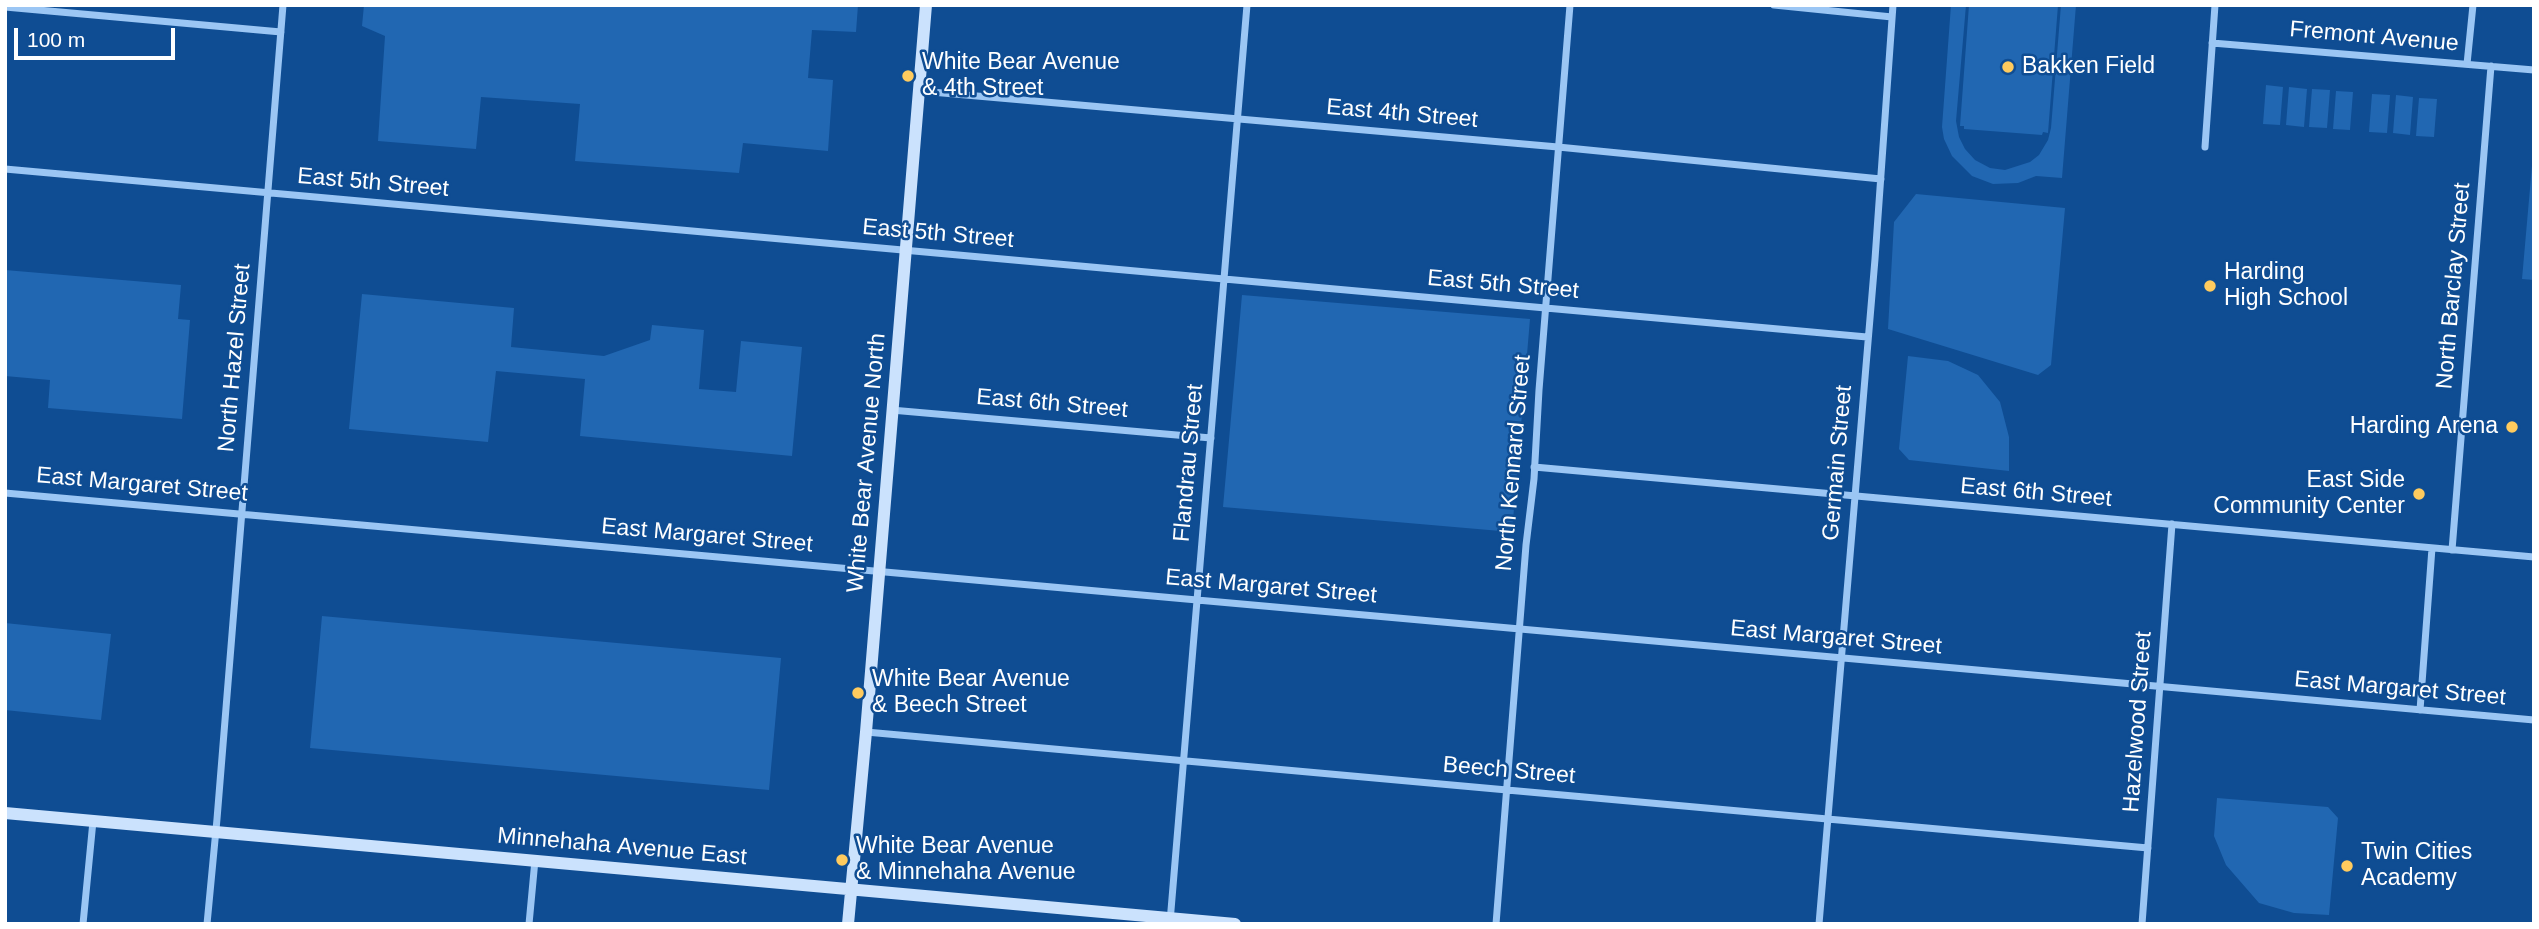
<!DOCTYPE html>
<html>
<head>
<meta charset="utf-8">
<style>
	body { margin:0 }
	#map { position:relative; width:2539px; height:929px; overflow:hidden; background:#0f4d93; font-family:Helvetica,sans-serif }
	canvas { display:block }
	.frame { position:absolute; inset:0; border:7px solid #fff; pointer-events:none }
	.scale { position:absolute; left:14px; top:28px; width:161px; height:32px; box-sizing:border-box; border:4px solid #fff; border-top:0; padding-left:9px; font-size:21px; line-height:24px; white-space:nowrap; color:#fff; -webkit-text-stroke:5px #0f4d93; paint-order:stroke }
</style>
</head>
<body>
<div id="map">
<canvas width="2539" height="929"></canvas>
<div class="frame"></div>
<div class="scale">100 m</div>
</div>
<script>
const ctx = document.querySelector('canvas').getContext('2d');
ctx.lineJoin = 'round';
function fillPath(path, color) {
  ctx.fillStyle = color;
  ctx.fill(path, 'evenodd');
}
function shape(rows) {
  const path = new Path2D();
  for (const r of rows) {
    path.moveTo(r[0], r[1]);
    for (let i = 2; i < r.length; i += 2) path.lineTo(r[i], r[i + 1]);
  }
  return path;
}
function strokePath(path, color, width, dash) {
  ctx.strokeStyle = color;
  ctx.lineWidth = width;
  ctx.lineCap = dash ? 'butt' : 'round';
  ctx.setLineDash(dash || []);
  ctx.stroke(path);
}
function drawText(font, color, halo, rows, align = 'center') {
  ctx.font = font + ' Helvetica,sans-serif';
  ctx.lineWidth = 5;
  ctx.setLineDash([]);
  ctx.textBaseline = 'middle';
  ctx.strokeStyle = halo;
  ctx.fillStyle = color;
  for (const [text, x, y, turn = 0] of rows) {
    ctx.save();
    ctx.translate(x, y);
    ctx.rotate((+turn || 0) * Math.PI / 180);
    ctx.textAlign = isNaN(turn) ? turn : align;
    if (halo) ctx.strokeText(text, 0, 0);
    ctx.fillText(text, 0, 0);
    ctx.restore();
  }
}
fillPath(shape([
	[364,5,858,5,856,32,812,30,808,78,833,80,828,151,743,143,739,173,575,161,580,104,481,97,476,149,378,141,385,36,362,26],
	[1951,5,1966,5,1956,121,1959,137,1965,149,1975,160,1990,168,2005,170,2030,162,2039,155,2048,140,2051,128,2061,5,2076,5,2062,178,2036,176,2018,183,1993,184,1972,176,1952,156,1944,139,1942,127],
	[1969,5,2058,5,2048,133,2043,132,2042,135,1964,129,1964,126,1960,126],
	[2266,85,2283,87,2280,125,2263,124],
	[2289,87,2307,89,2304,127,2286,125],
	[2312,89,2330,90,2327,128,2309,127],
	[2336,91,2353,92,2350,130,2333,129],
	[2372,94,2390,95,2387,133,2369,132],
	[2396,95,2413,97,2410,135,2393,133],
	[2419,98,2437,99,2434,137,2416,136],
	[2534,143,2534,280,2522,279],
	[1916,194,2065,208,2051,365,2038,375,1888,329,1894,222],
	[5,270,181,285,178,319,190,320,182,419,48,408,50,380,5,376],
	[362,294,514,308,511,347,604,356,650,340,652,325,704,330,699,389,736,392,741,341,802,347,792,456,580,436,585,379,496,371,488,442,349,429],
	[1242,295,1530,319,1512,532,1223,507],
	[1908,356,1948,361,1978,375,2000,402,2009,437,2009,471,1909,460,1899,449],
	[322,616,781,658,769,790,310,748],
	[5,623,111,634,101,720,5,710],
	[2217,798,2328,807,2338,818,2329,915,2294,913,2259,903,2226,865,2214,836]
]), '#2167b2');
strokePath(shape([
	[1774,5,1892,17],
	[5,7,281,32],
	[2212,43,2534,70],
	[2467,64,2473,5],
	[920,91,1558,147,1881,179],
	[2205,147,2215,5],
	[5,169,1867,337],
	[891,410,1211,438],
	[1534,467,2534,557],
	[5,493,2534,720],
	[2452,550,2491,66],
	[2420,710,2432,548],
	[866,732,2148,848],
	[1170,922,1247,5],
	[83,924,93,821],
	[207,924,217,819,283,5],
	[529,924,535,860],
	[1496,924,1526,545,1534,479,1539,390,1570,5],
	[1819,924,1875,259,1893,5],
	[2142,924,2172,524]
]), '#9bc6f4', 7);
strokePath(shape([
	[5,813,1235,924],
	[848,924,866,732,926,5]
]), '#cbe2fd', 12);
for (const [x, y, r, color] of [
	[2008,67,7,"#ffcb5e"],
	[908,76,7,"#ffcb5e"],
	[2210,286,7,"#ffcb5e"],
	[2512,427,7,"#ffcb5e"],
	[2419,494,7,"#ffcb5e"],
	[858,693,7,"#ffcb5e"],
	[842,860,7,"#ffcb5e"],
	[2347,866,7,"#ffcb5e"]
]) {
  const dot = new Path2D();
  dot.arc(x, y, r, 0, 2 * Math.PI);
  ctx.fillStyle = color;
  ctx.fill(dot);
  strokePath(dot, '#0f4d93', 2.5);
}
drawText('23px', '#fff', '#0f4d93', [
	["Fremont Avenue",2374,37,5],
	["East 4th Street",1402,114,5],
	["East 5th Street",373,183,5],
	["East 5th Street",938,234,5],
	["East 5th Street",1503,285,5],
	["North Barclay Street",2454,286,-85],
	["North Hazel Street",235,358,-85],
	["East 6th Street",1052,404,5],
	["White Bear Avenue North",867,463,-85],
	["Flandrau Street",1189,463,-85],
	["North Kennard Street",1514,463,-85],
	["Germain Street",1838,463,-85],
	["East Margaret Street",142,485,5],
	["East 6th Street",2036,493,5],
	["East Margaret Street",707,536,5],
	["East Margaret Street",1271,587,5],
	["East Margaret Street",1836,638,5],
	["East Margaret Street",2400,689,5],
	["Hazelwood Street",2138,722,-86],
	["Beech Street",1509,771,5],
	["Minnehaha Avenue East",622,847,5]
]);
drawText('23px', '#fff', '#0f4d93', [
	["White Bear Avenue",922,63],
	["& 4th Street",922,89],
	["Bakken Field",2022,67],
	["Harding",2224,273],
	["High School",2224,299],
	["Harding Arena",2498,427,"right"],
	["East Side",2405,481,"right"],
	["Community Center",2405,507,"right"],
	["White Bear Avenue",872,680],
	["& Beech Street",872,706],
	["White Bear Avenue",856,847],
	["& Minnehaha Avenue",856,873],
	["Twin Cities",2361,853],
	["Academy",2361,879]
], 'left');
</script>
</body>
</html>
